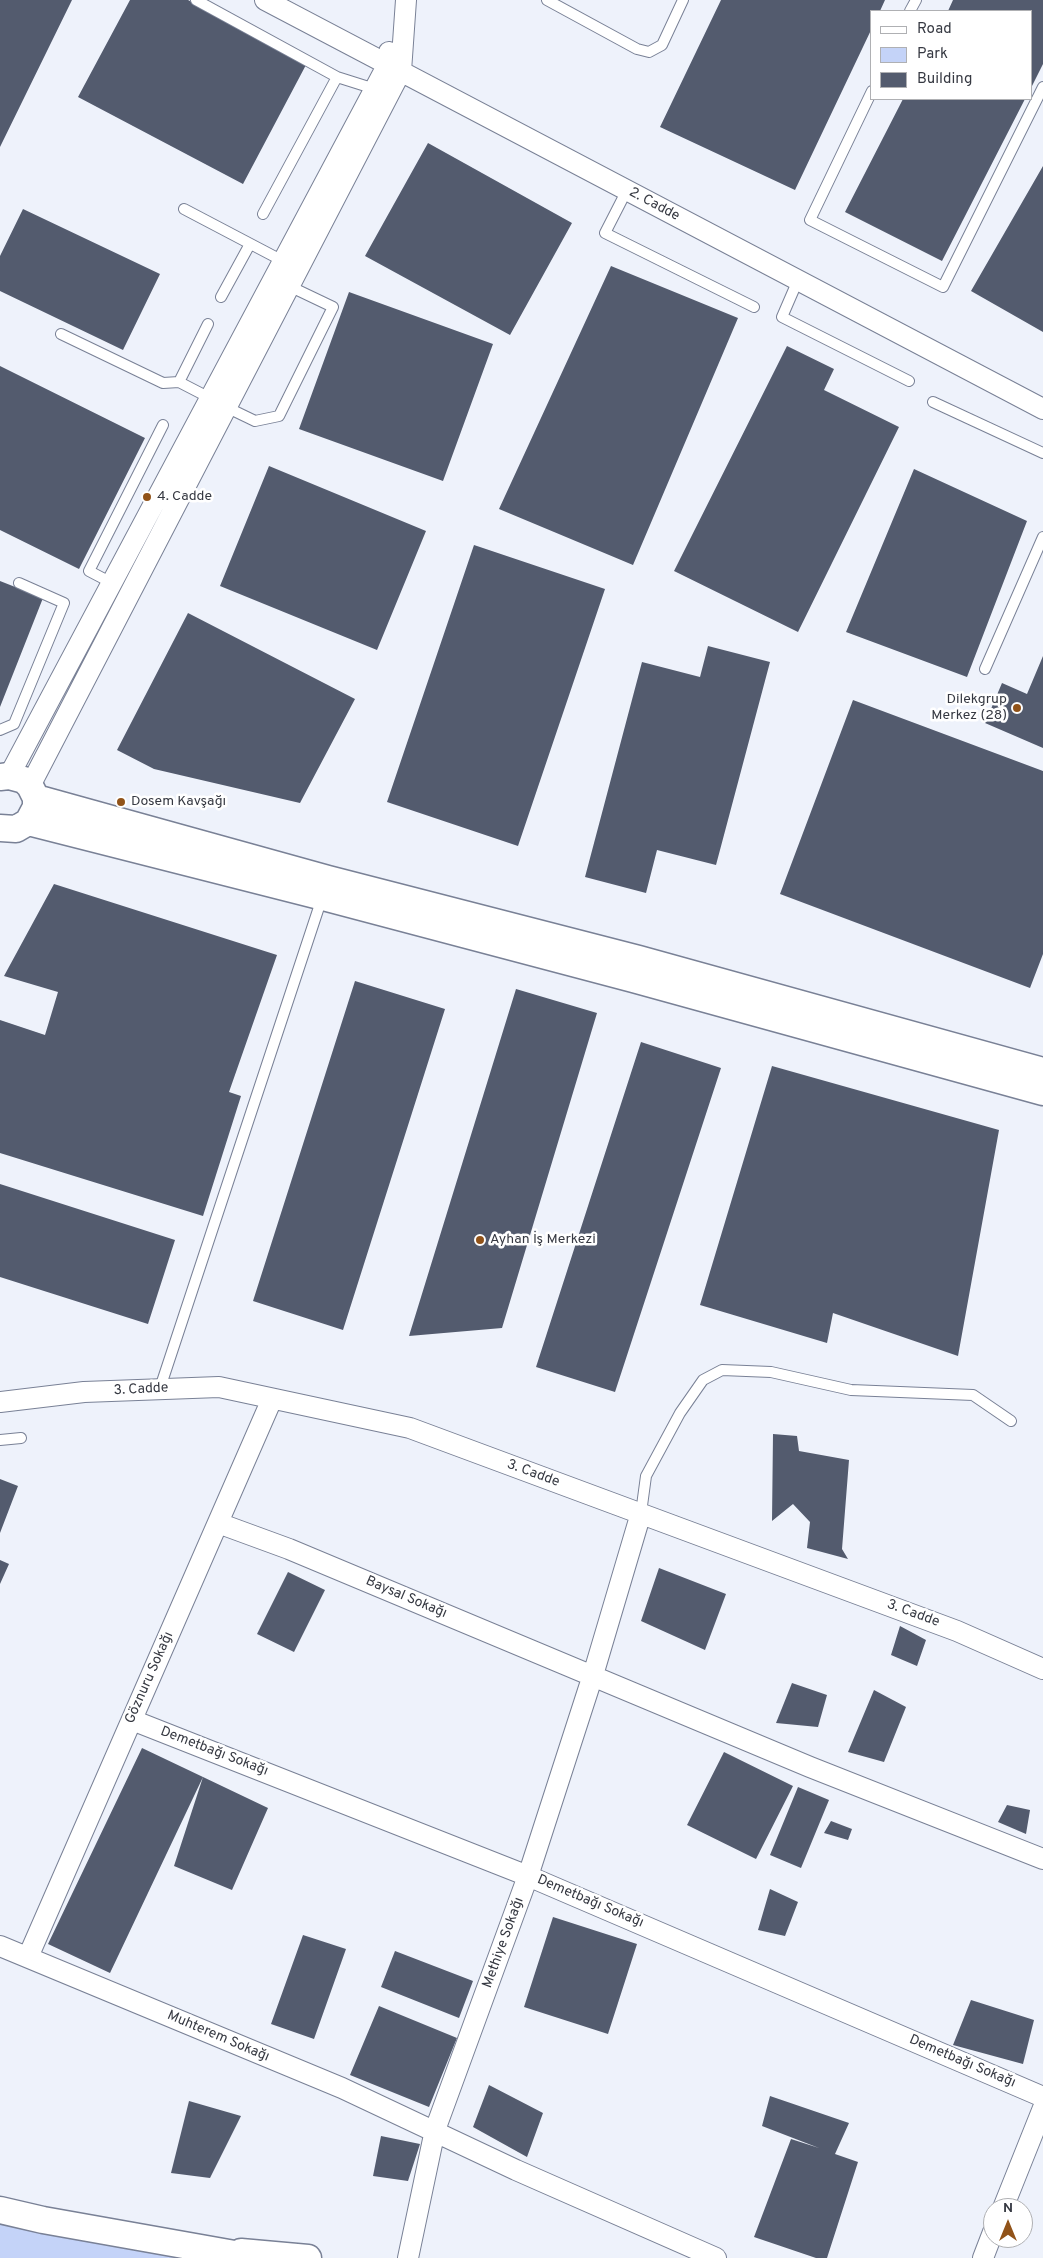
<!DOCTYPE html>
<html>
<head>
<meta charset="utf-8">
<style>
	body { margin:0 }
	#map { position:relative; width:1043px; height:2258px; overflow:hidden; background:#eef2fb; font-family:Overpass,sans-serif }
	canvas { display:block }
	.legend { position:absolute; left:870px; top:10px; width:162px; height:90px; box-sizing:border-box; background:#fff; border:1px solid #afb0b3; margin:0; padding:6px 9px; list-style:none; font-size:15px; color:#363942 }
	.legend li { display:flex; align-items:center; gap:10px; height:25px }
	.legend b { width:25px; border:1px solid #afb0b3 }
	.north { position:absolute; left:983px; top:2198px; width:50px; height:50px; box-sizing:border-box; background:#fff; border:1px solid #afb0b3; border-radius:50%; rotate:0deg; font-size:14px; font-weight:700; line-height:20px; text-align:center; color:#363942 }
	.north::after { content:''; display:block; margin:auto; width:18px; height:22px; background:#915319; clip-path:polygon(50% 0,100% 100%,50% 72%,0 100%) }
</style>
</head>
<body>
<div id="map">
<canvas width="1043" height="2258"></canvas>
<ul class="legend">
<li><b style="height:6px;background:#fff"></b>Road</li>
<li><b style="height:14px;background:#c4d3f8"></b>Park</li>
<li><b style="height:14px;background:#535b6e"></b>Building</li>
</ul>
<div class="north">N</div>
</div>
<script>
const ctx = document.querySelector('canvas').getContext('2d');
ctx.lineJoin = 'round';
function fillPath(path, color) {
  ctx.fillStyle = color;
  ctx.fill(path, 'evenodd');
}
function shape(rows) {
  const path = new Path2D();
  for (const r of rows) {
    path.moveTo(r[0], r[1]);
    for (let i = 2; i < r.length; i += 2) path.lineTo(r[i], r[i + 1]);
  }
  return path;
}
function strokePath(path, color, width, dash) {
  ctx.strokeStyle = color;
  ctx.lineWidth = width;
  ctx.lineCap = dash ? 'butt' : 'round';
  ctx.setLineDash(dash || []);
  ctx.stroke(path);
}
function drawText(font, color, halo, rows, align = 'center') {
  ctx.font = font + ' Overpass,sans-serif';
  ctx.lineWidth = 5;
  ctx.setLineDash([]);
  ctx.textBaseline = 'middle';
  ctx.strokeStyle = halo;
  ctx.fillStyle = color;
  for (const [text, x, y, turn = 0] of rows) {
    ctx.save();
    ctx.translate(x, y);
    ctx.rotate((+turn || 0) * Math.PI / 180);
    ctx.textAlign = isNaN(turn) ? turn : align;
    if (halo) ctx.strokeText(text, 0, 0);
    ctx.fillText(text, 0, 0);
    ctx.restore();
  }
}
fillPath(shape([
	[0,2218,223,2258,0,2258]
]), '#c4d3f8');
fillPath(shape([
	[0,0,72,0,0,147],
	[130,0,188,0,307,63,243,184,78,97],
	[721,0,885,0,880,11,872,11,872,28,795,190,660,127],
	[953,0,1043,0,1043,64,1032,86,1032,11,948,11],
	[903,99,1025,99,942,261,845,212],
	[428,143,572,223,510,335,365,256],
	[1043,166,1043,332,971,291],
	[23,209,160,274,123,350,0,291,0,256],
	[611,266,738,318,633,565,499,509],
	[349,292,493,344,443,481,299,429],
	[787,346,834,369,824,390,899,427,798,632,674,571],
	[0,366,145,438,79,569,0,530],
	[269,466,426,531,377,650,220,586],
	[914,469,1027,521,967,677,846,632],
	[474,545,605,589,518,846,387,802],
	[0,581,43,598,0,707],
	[188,613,355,699,300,803,154,769,117,750],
	[708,646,770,662,716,865,657,850,646,893,585,877,642,662,700,677],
	[1043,656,1043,748,985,723,1002,683,1027,694],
	[853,700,1043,771,1043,954,1030,988,780,894],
	[54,884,277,955,229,1092,241,1096,203,1216,0,1153,0,1020,45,1035,58,992,4,976],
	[355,981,445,1009,343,1330,253,1301],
	[516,989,597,1013,502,1328,409,1336],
	[641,1042,721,1068,615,1392,536,1367],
	[772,1066,999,1130,958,1356,833,1313,827,1343,700,1305],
	[0,1184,175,1240,148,1324,0,1277],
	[773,1434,797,1436,799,1451,849,1460,842,1549,848,1559,807,1548,810,1522,793,1504,772,1521],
	[0,1479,18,1486,0,1533],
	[0,1560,9,1564,0,1584],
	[659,1568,726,1594,705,1650,641,1621],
	[288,1572,325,1590,294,1652,257,1634],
	[900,1626,926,1640,917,1666,891,1655],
	[792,1683,827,1695,818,1727,776,1723],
	[874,1690,906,1707,884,1762,848,1752],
	[142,1748,203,1777,268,1808,232,1890,174,1866,203,1777,110,1973,48,1944],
	[724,1752,793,1786,756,1859,687,1825],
	[798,1787,829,1800,801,1868,770,1855],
	[1007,1805,1030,1810,1026,1834,998,1822],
	[831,1821,852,1829,848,1840,824,1833],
	[770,1889,798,1902,785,1936,758,1930],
	[553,1917,637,1944,608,2034,524,2007],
	[303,1935,346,1949,314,2039,271,2024],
	[395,1951,473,1981,459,2018,381,1987],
	[971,2000,1034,2020,1023,2064,953,2045],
	[379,2006,457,2038,429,2107,350,2075],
	[489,2085,543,2113,527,2157,473,2127],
	[770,2096,849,2123,835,2154,858,2162,827,2258,816,2258,754,2237,791,2139,819,2148,762,2126],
	[189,2101,241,2116,210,2178,171,2173],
	[381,2136,420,2144,408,2181,373,2176]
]), '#535b6e');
const service = shape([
	[196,0,337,77,263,214],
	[547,0,637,49,649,52,662,45,683,0],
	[910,11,916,0],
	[337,77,375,89],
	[872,91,810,220,943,287,1043,87],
	[627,190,605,233,754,307],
	[184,209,283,261],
	[798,280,782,317,909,381],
	[221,297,250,244],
	[208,324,179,382,210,398],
	[61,334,163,383,179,382],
	[933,402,1043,453],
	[226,407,255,421,279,416,333,307,289,286],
	[112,583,89,571,163,425],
	[985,669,1043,537],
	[0,730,14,724,64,603,19,583],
	[160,1388,322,898],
	[0,1440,21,1438],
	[641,1513,646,1476,680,1413,703,1380,722,1370,771,1372,851,1390,973,1395,1011,1421]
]);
const minor = shape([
	[265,0,1043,409],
	[9,776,388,64,389,52],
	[30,786,401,71,406,0],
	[0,1402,84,1392,219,1387,410,1428,957,1631,1043,1669],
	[218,1523,289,1549,810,1767,1043,1859],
	[132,1720,528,1876,1043,2097],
	[0,1946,342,2088,516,2170,716,2258],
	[28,1957,272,1399],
	[1003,2208,1043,2108],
	[408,2258,435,2130,528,1876,593,1675,641,1513],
	[983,2258,993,2232]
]);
const tertiary = shape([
	[0,777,9,776,24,780,30,786,36,798,36,807,28,822,16,829,0,828],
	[36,798,328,879,639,959,1043,1071],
	[28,822,323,897,633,979,1043,1092],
	[0,2210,43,2220,257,2258],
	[241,2252,308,2258]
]);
strokePath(service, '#798196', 12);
strokePath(minor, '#798196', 22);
strokePath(tertiary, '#798196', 29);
strokePath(service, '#fff', 10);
strokePath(minor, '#fff', 20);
strokePath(tertiary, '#fff', 26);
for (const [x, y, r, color] of [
	[147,497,5,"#915319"],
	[1017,708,5,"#915319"],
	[121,802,5,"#915319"],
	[480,1240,5,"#915319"]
]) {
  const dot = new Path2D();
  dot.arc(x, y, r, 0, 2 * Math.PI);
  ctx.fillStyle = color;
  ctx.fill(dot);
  strokePath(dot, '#fff', 2);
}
drawText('14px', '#363942', '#fff', [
	["2. Cadde",654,205,28],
	["3. Cadde",141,1390,-3],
	["3. Cadde",533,1474,20],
	["Baysal Sokağı",406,1598,23],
	["3. Cadde",913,1614,20],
	["Göznuru Sokağı",150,1678,-66],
	["Demetbağı Sokağı",214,1752,21],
	["Demetbağı Sokağı",590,1902,23],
	["Methiye Sokağı",504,1943,-70],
	["Muhterem Sokağı",218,2037,23],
	["Demetbağı Sokağı",962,2062,23]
]);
drawText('14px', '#363942', '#fff', [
	["4. Cadde",157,497],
	["Dilekgrup",1007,700,"right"],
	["Merkez (28)",1007,716,"right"],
	["Dosem Kavşağı",131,802],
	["Ayhan İş Merkezi",490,1240]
], 'left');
</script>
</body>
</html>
